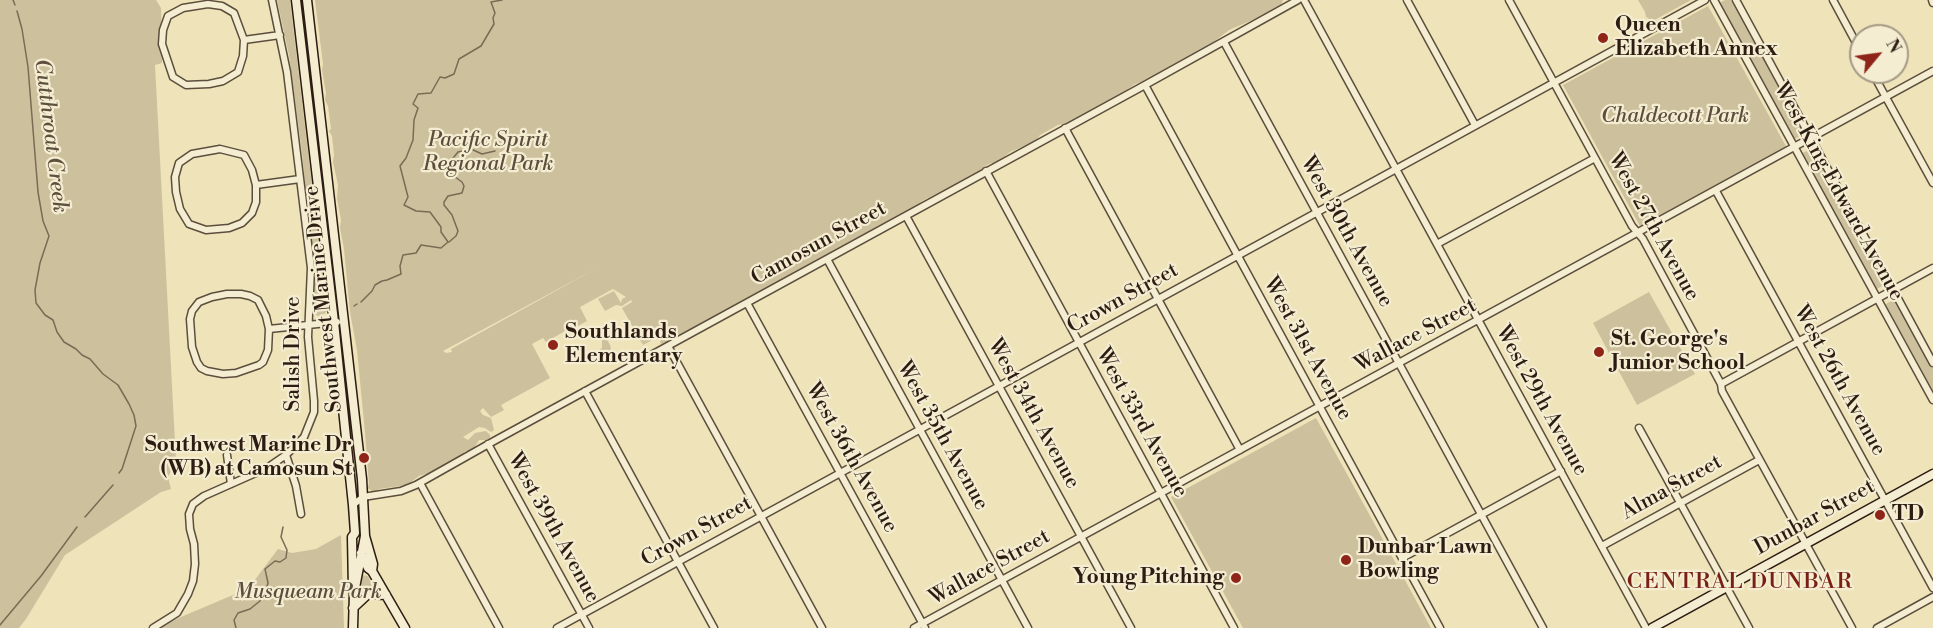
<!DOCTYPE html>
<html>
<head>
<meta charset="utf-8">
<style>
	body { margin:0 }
	#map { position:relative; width:1933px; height:628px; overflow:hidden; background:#eee3b9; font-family:"Libre Bodoni",serif }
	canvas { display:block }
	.north { position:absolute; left:1849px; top:24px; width:60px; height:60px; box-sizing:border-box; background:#f4edd2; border:2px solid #a49985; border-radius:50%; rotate:61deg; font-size:16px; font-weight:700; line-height:24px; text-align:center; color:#2c1c12 }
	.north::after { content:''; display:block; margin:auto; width:21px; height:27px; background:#8f2418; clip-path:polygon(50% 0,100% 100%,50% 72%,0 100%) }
</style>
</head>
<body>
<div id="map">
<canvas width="1933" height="628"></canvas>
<div class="north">N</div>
</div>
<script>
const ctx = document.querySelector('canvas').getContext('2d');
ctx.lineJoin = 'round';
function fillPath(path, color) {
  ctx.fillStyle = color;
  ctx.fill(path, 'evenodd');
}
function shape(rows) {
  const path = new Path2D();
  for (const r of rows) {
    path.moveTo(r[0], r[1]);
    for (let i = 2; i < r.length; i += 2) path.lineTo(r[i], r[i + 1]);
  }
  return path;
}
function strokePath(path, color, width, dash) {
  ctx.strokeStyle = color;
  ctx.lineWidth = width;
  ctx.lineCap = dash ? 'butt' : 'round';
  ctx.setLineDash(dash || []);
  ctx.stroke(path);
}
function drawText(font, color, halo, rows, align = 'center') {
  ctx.font = font + ' "Libre Bodoni",serif';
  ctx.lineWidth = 4.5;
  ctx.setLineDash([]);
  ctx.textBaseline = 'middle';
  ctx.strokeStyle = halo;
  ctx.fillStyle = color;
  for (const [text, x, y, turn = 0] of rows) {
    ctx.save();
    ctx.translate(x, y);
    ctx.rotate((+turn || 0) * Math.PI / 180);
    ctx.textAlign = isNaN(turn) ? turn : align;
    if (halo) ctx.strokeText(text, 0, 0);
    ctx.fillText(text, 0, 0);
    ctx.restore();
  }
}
fillPath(shape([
	[0,0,156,0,161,8,162,63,155,65,176,461,168,477,171,489,161,492,65,555,26,619,19,628,0,628],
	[277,0,290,0,327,311,321,317,316,315,314,311,313,259,301,145,289,55],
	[300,0,302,0,304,7,339,307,337,312],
	[315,0,1283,0,1281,5,1264,15,1229,30,1201,52,1181,60,1162,72,1157,77,1135,84,1113,100,1078,120,1058,125,1040,135,1036,141,1010,152,998,162,993,165,991,163,983,167,983,171,922,201,913,210,906,212,878,226,841,249,768,287,760,294,668,342,661,344,660,342,663,335,661,334,658,340,654,339,643,345,622,308,632,302,631,300,622,306,616,305,605,311,598,299,614,291,621,303,622,299,626,297,613,289,580,307,587,321,569,331,565,331,546,342,543,338,532,344,550,378,501,405,504,410,491,417,483,408,480,411,483,415,491,418,494,430,491,432,485,428,479,427,463,437,468,440,475,433,486,431,490,435,490,438,486,440,479,440,474,448,470,451,465,451,462,455,432,472,419,476,407,485,379,489,371,494,371,490,367,488,369,484,365,433,357,350,350,312,344,249,340,228,341,220,337,198,338,185,333,162,334,155,332,136,329,131,331,129,328,106,325,100,326,93,322,70,323,64],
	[597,268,451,349,452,352,446,353,443,351],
	[1638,0,1691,0,1651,22,1648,18,1646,17,1645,12],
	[1725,0,1731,0,1804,134,1793,140,1719,3],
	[1708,6,1787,148,1641,228,1563,85],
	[1812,148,1886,284,1875,290,1801,154],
	[1649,292,1695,374,1637,405,1593,323],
	[1895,299,1933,369,1933,393,1884,305],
	[339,333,347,377,360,494,357,498,356,497],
	[602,333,604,334,610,345,611,349,607,351,608,353,599,357,588,358,602,348,602,341,599,336],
	[1316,418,1368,512,1431,628,1243,628,1171,497],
	[341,535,344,628,159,628,181,617,240,592,251,585,278,549,292,553,316,549],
	[362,575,368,576,374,590,361,592]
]), '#cdc19d');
strokePath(shape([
	[13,0,15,5],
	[17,11,22,29,28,67,38,192,43,221,49,236,40,263,35,290,36,303,45,315,53,320,57,332,64,342,76,349,82,355,90,359,103,374,118,385,129,404,134,415,136,426,122,469,119,473],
	[449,242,456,236,458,231,452,215,444,205,444,202,448,196,462,193,464,186,462,182,451,174,448,168,449,163,458,152,471,149,482,154,495,151],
	[361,302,372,291,375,285,382,281,387,280,401,274,400,266,403,255,416,253,421,245,441,248,448,242,441,232,441,227,430,212,416,211,404,205,408,197,400,166,406,158,413,140,414,120,418,108,413,104,418,94,431,93,440,77,445,78,454,74,459,59,481,46,494,24,493,18,495,13,491,2,502,0],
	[354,306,357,304],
	[85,517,113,485],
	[0,625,41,576,77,527],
	[236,628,234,620,238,613,250,609,260,601,266,590,268,583,265,569,275,561,280,562,286,558,287,550,281,537,283,527]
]), '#796b54', 1.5);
const minor = shape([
	[1304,0,1646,628],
	[1407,0,1475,125],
	[1509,0,1632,226,1643,239,1721,384,1722,391,1756,453,1852,628],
	[1714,0,1933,400],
	[1736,0,1933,363],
	[1833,0,1861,52],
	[1932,0,1933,3],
	[208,4,222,6,234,13,244,40,243,56,238,72,223,81,209,84,186,85,173,77,162,44,163,30,168,16,183,8,208,4],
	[244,40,280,35],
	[1224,42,1543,628],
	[1872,72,1933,183],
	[1145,85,1440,628],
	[1065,128,1240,450],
	[220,149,244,155,252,170,256,185,256,202,252,213,242,223,229,228,206,230,189,224,180,209,176,192,175,177,179,163,192,154,220,149],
	[986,171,1234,628],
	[256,185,300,179],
	[1716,191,1933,588],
	[906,216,1131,628],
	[1437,244,1595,158],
	[827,259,1028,628],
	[227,294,241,294,250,296,258,300,266,316,269,329,268,350,263,362,259,365,236,373,223,374,207,371,201,368,197,362,192,347,190,319,192,311,199,302,212,297,227,294],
	[747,303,925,628],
	[269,329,337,322],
	[668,346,822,628],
	[1721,384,1933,268],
	[585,391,714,628],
	[1639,428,1749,628],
	[488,444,589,628],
	[227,455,231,484],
	[286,455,296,486,301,514],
	[420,483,499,628],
	[353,505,363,497,401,491,416,485,494,441,1145,85,1298,0],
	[1602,546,1759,460],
	[1402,558,1561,471],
	[153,628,177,613,188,594,193,581,195,564,194,544,190,529,189,514,193,504,204,496,267,468,286,455,304,437,314,412,314,401,308,337,311,268,287,72,272,0],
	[557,628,1705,0],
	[914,628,1933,71],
	[1877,628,1933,597]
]);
const secondary = shape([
	[296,0,334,322,353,505,355,533,352,537,353,590],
	[307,0,362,479,365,536,354,593,353,628],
	[365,536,373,564,372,571],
	[361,553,368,568,372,571,405,628],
	[353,608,368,594,386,595],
	[1652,628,1933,474]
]);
strokePath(minor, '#5c4e3c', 9);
strokePath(secondary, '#2c1c12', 11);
strokePath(minor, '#f4edd2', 6);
strokePath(secondary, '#f4edd2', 8);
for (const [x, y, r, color] of [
	[1603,38,6,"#8f2418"],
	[553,345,6,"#8f2418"],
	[1599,352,6,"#8f2418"],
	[364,458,6,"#8f2418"],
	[1880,515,6,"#8f2418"],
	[1346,560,6,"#8f2418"],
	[1236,578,6,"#8f2418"]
]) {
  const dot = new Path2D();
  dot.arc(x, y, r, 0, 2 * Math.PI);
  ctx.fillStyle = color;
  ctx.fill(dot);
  strokePath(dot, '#f4edd2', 2);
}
drawText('bold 21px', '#2c1c12', '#f4edd2', [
	["Queen",1615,26],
	["Elizabeth Annex",1615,50],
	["Southlands",565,333],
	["Elementary",565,357],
	["St. George's",1611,340],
	["Junior School",1611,364],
	["Southwest Marine Dr",352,446,"right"],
	["(WB) at Camosun St",352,470,"right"],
	["TD",1892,515],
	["Dunbar Lawn",1358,548],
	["Bowling",1358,572],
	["Young Pitching",1224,578,"right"]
], 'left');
drawText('italic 21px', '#5c4e3c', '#f4edd2', [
	["Chaldecott Park",1675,117],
	["Pacific Spirit",488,141],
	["Regional Park",488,165],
	["Musqueam Park",308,593]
]);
drawText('21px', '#2c1c12', '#f4edd2', [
	["West King Edward Avenue",1838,192,61],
	["West 27th Avenue",1653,227,61],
	["West 30th Avenue",1346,232,61],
	["Camosun Street",819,244,-29],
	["Southwest Marine Drive",324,299,-96],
	["Crown Street",1123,299,-29],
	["Wallace Street",1416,336,-28],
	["West 31st Avenue",1307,349,61],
	["Salish Drive",294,354,-90],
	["West 26th Avenue",1839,381,61],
	["West 29th Avenue",1541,401,61],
	["West 34th Avenue",1033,414,61],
	["West 33rd Avenue",1141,423,61],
	["West 35th Avenue",942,436,61],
	["West 36th Avenue",851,458,61],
	["Alma Street",1672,488,-29],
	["Dunbar Street",1815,518,-29],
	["West 39th Avenue",553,528,61],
	["Crown Street",697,532,-29],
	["Wallace Street",990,568,-29]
]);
drawText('italic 22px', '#5f503e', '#f4edd2', [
	["Cutthroat Creek",50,136,83]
]);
ctx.letterSpacing = '1.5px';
drawText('22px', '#7a1f14', '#f4edd2', [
	["CENTRAL DUNBAR",1740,583]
]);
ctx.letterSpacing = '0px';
</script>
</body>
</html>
